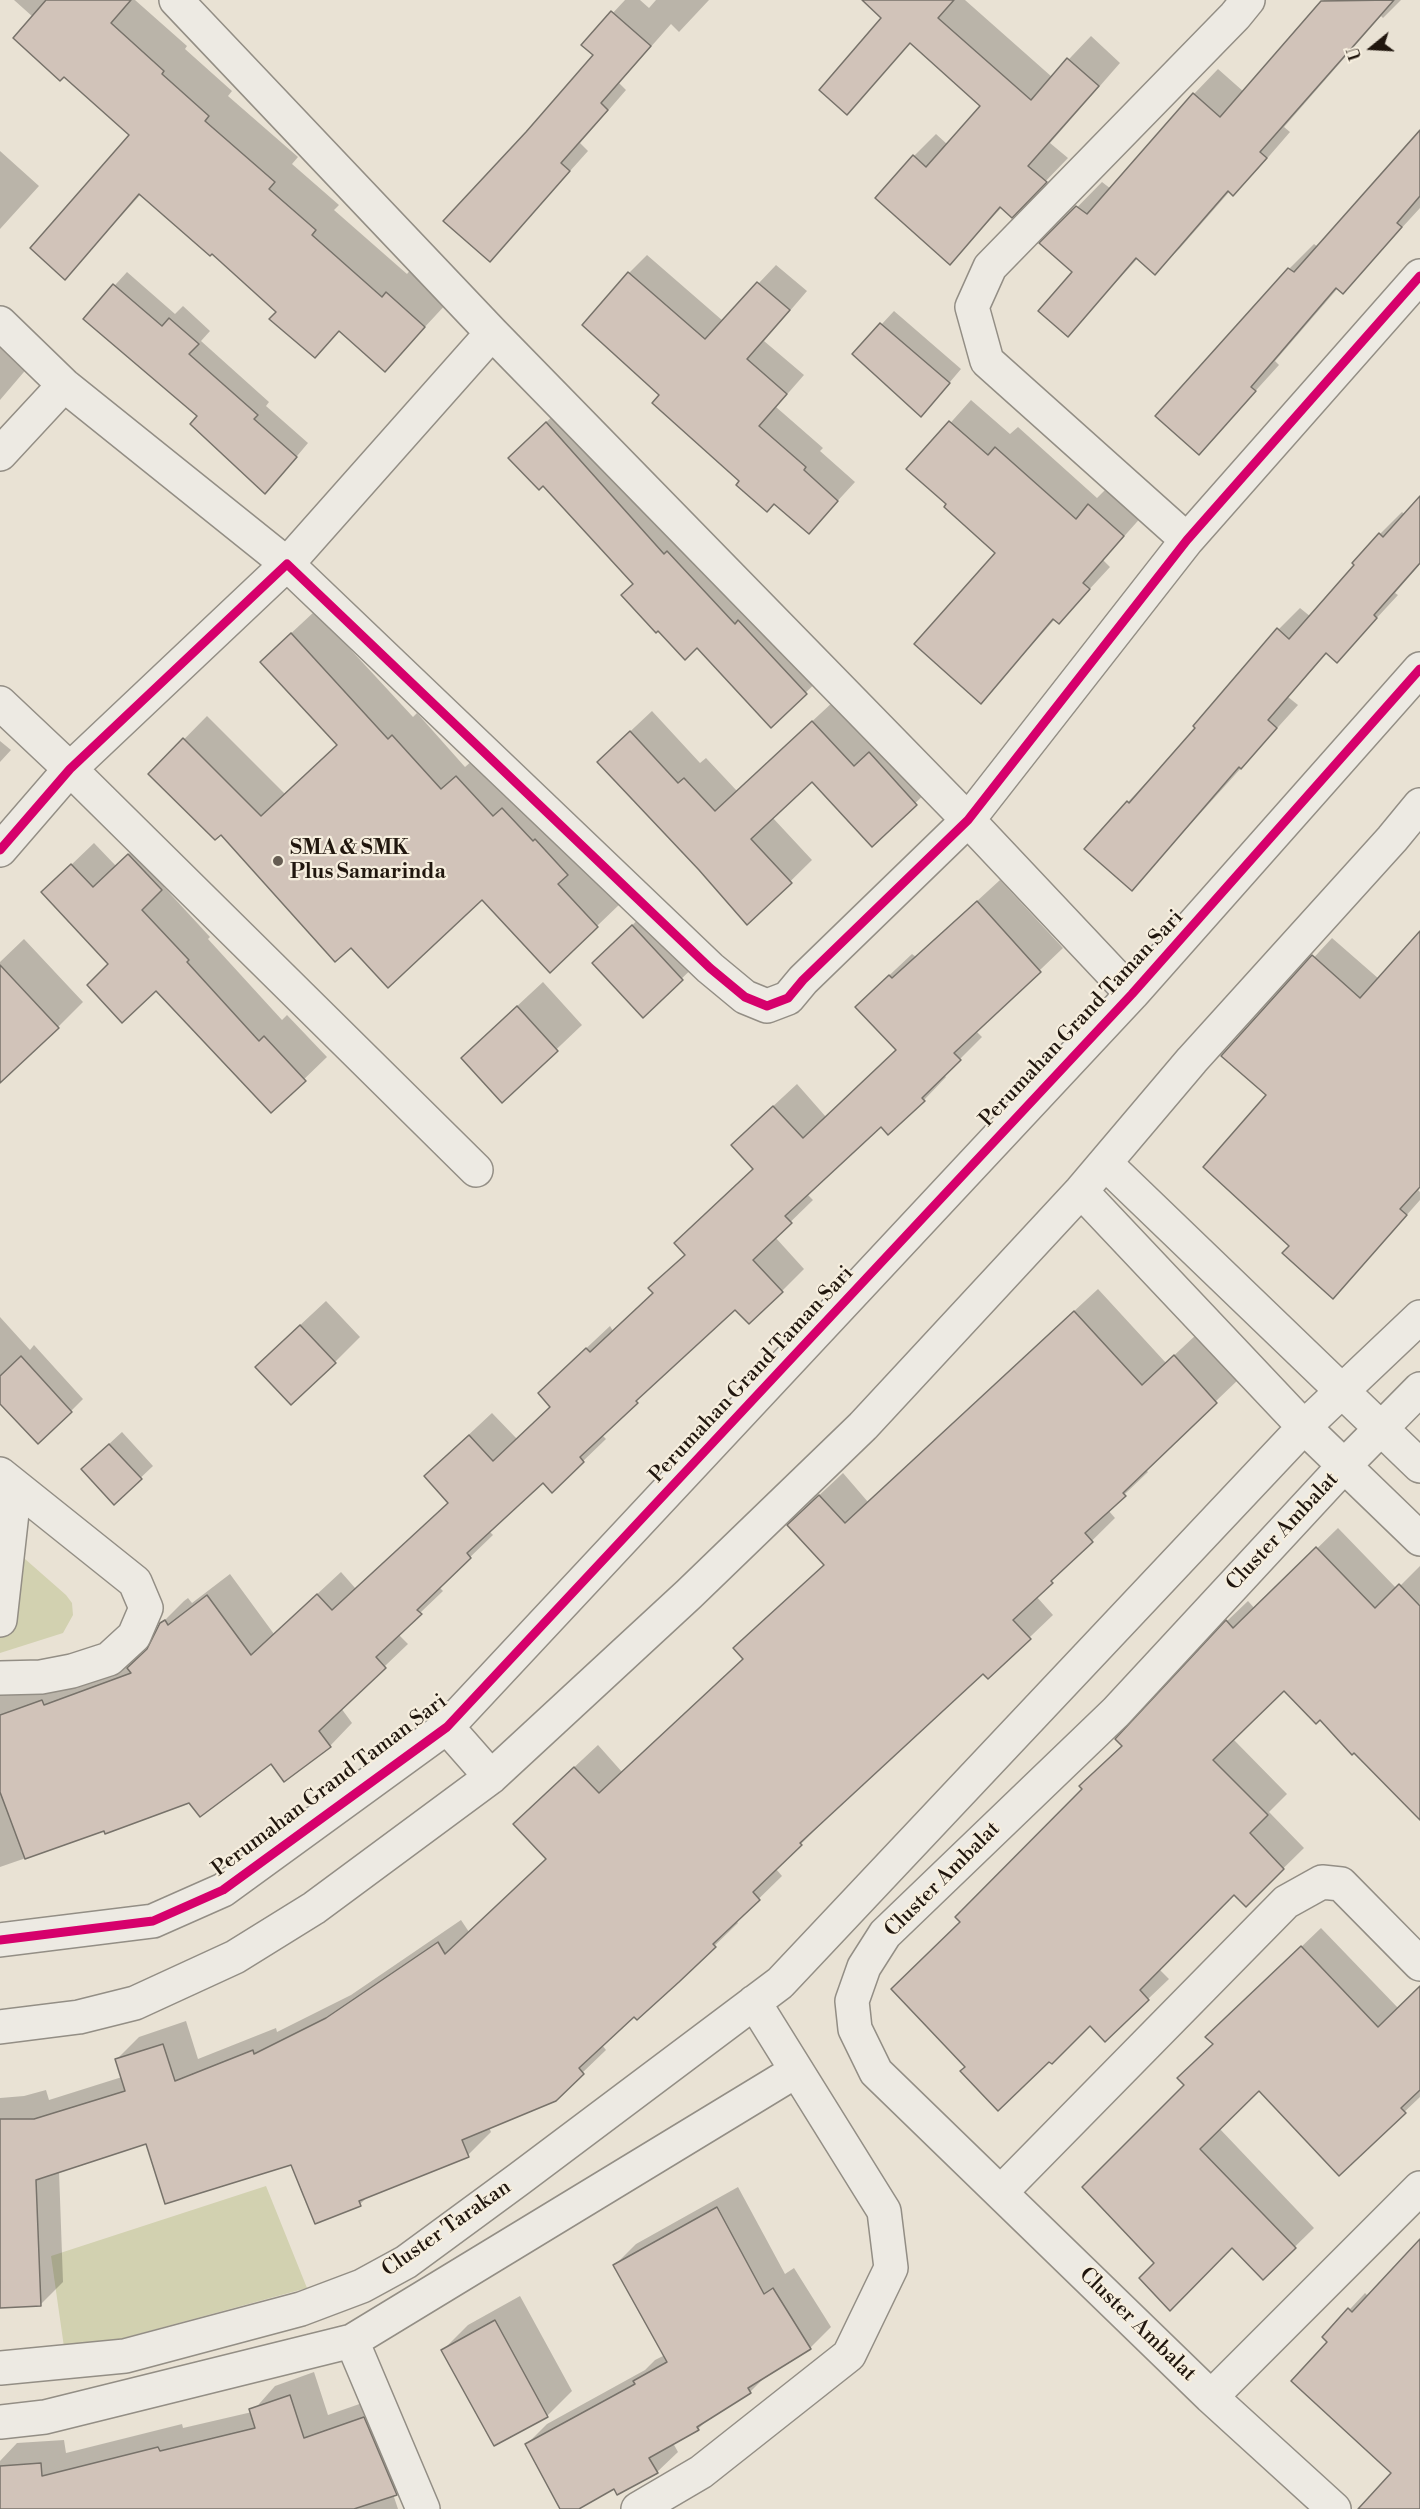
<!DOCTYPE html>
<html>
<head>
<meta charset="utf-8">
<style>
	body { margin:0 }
	#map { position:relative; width:1420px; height:2509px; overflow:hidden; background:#e9e2d4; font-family:"Libre Bodoni",serif }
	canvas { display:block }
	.north { position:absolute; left:1342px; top:18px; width:60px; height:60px; -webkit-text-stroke:4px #f6eede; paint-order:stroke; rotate:252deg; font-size:16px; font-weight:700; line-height:24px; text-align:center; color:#20160e }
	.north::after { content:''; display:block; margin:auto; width:21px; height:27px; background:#20160e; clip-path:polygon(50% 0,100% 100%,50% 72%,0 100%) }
</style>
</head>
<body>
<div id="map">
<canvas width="1420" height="2509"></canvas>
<div class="north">U</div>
</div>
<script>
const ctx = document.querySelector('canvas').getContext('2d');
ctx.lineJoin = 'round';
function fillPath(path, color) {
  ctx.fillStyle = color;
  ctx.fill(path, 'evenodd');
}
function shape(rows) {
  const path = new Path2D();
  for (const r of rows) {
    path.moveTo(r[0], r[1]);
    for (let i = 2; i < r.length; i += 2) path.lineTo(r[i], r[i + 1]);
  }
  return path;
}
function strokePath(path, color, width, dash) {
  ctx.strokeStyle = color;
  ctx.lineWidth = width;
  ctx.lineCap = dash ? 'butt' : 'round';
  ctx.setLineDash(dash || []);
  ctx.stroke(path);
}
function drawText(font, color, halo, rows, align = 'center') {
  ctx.font = font + ' "Libre Bodoni",serif';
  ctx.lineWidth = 4.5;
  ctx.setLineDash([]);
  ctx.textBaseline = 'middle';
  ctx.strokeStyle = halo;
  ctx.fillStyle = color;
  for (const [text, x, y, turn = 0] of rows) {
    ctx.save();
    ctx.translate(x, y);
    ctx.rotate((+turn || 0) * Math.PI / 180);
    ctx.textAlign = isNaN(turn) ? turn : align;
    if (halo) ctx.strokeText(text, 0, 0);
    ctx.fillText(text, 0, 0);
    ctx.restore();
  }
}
fillPath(shape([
	[0,1537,66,1595,72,1603,73,1615,63,1633,0,1653],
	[266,2186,307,2288,65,2354,51,2256]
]), '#d2d1b0');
fillPath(shape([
	[14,0,135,0,187,46,185,49,232,91,228,96,298,157,292,164,339,205,334,210,407,274,411,269,448,302,385,370,340,330,315,356,278,311,212,252,141,194,65,278,132,135,33,17],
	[625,0,640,0,649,8,656,0,709,0,679,32,671,24,619,83,626,90,580,143,588,151,490,260,527,133,595,55,583,45],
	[864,0,965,0,1052,77,1091,36,1120,63,1050,143,1068,158,1012,216,1002,207,950,263,914,156,936,134,948,145,982,105,911,42,847,113,884,18],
	[1324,0,1401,0,1383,18,1381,16,1284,127,1290,132,1258,169,1233,194,1230,191,1180,248,1155,273,1138,258,1068,335,1074,272,1042,243,1102,182,1111,189,1194,94,1218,69,1244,92],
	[1420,131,1420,208,1343,292,1338,288,1275,361,1279,365,1199,453,1157,416,1289,269,1314,244,1318,247],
	[0,151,39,186,0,229],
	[647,255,723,321,776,265,807,291,764,341,804,375,776,407,823,448,820,451,855,482,809,532,775,502,741,481,661,394,629,273],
	[127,272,175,314,183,306,210,331,201,341,269,402,266,406,308,443,277,480,85,318],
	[894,311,961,369,933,402,854,354],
	[0,340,29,366,0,400],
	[971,400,1010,434,1018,427,1097,498,1111,484,1144,514,1103,560,1110,567,1059,622,1055,619,981,702,997,552,948,504,909,469],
	[568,401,828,671,771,726,697,646,635,583,532,436],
	[1420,498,1420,564,1395,593,1398,595,1337,661,1328,652,1288,697,1298,705,1132,889,1128,802,1197,728,1195,726,1279,629,1300,608,1311,617,1357,565,1354,563,1380,534,1402,512,1405,515],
	[315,611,413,717,417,713,465,767,480,754,621,903,550,971,482,898,351,946,150,774,207,716,285,794,338,745,286,638],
	[834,701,937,782,872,845,812,780,772,817,812,860,748,923,620,741,652,711,700,763,706,758,737,791],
	[0,741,11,750,0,762],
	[151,833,183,867,164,887,210,937,208,939,282,1020,287,1015,327,1057,271,1111,156,989,110,964,43,892,94,843,116,866],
	[1000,880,1063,948,976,1031,982,1037,944,1075,946,1077,924,1100,881,1125,807,1194,813,1200,775,1237,804,1269,782,1291,736,1307,658,1379,602,1435,606,1439,552,1491,543,1481,489,1531,493,1535,439,1587,443,1591,398,1634,408,1644,341,1708,352,1723,330,1746,271,1762,190,1801,0,1867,0,1696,31,1685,67,1684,141,1656,150,1647,161,1624,184,1601,188,1598,192,1603,230,1574,274,1634,341,1572,356,1589,450,1502,426,1476,448,1454,492,1413,517,1439,552,1406,562,1371,610,1326,613,1331,654,1293,650,1288,686,1254,755,1168,756,1122,797,1084,826,1117,898,1050,880,984,912,954,916,957],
	[657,901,707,954,643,1016,619,938],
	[1420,933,1420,1187,1418,1190,1420,1192,1420,1200,1351,1278,1291,1245,1268,1095,1223,1056,1332,938,1379,979],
	[24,939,83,1002,58,1027,0,1055,0,962],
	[543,982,582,1025,502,1101,488,1033],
	[1098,1289,1166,1363,1197,1334,1239,1379,1145,1469,1148,1472,1108,1510,1115,1518,1036,1596,1053,1615,988,1677,984,1672,823,1820,824,1821,776,1869,782,1876,736,1921,738,1923,678,1981,634,2015,602,2045,606,2050,555,2099,489,2127,491,2132,468,2155,370,2195,360,2204,315,2222,292,2163,147,2142,59,2171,63,2282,40,2305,0,2307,0,2098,24,2096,46,2090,49,2100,122,2077,116,2060,139,2037,186,2021,198,2059,276,2028,277,2032,351,1995,461,1920,469,1932,547,1858,538,1801,598,1745,622,1772,744,1658,758,1626,825,1564,812,1502,843,1473,868,1502],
	[326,1301,360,1337,335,1362,282,1342],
	[0,1317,30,1350,34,1345,83,1399,71,1411,0,1402],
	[122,1432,153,1466,114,1503,95,1457],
	[1338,1528,1397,1589,1420,1566,1420,1811,1320,1718,1284,1689,1233,1739,1287,1794,1269,1812,1304,1848,1246,1905,1234,1893,1159,1969,1169,1979,1105,2040,1090,2024,1049,2059,967,2067,962,1922,1124,1745,1117,1739,1227,1621,1248,1601,1255,1609],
	[1321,1928,1399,2009,1420,1988,1420,2097,1339,2174,1259,2089,1219,2128,1314,2228,1263,2278,1232,2246,1156,2263,1186,2085,1214,2044,1227,2018],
	[738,2187,785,2274,794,2268,831,2327,810,2348,771,2371,750,2392,710,2417,698,2429,673,2443,678,2452,657,2472,615,2487,575,2509,562,2509,527,2444,547,2424,645,2370,655,2360,665,2355,615,2265,636,2244],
	[1420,2241,1420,2509,1384,2509,1393,2473,1329,2342,1324,2337,1365,2293,1369,2297],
	[520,2296,572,2391,547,2416,443,2350,468,2325],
	[314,2372,328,2415,388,2394,420,2469,393,2494,398,2509,0,2509,0,2461,17,2443,64,2440,66,2453,182,2424,183,2428,252,2412,275,2386]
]), '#0003');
const building = shape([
	[46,0,131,0,111,23,164,71,162,74,209,116,205,121,275,182,269,189,316,230,312,235,382,297,386,292,425,327,385,372,339,331,315,358,269,319,276,312,212,254,210,256,139,194,65,280,30,248,129,135,64,77,60,81,13,38,46,0],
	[862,0,954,0,938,18,1031,100,1067,58,1099,86,1028,166,1047,182,1012,218,1000,207,950,265,875,198,913,155,926,167,980,106,910,43,847,115,819,90,881,18,862,0],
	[1394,0,1260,152,1267,158,1233,196,1228,191,1155,275,1136,258,1068,337,1038,311,1072,272,1039,243,1076,206,1087,214,1193,93,1220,117,1321,1,1394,0],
	[611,11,651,46,601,103,608,110,561,163,570,171,490,262,443,221,526,132,593,55,581,45,611,11],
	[1420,130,1420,196,1397,223,1402,227,1343,294,1336,288,1251,387,1256,391,1199,455,1155,416,1288,268,1294,272,1420,130],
	[628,272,705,339,757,282,790,310,747,359,787,394,759,426,806,467,804,470,838,501,809,534,774,504,767,512,736,485,739,481,652,403,659,395,582,325,628,272],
	[113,284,162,326,169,318,199,344,189,354,258,415,254,419,297,457,265,494,190,424,197,416,83,319,113,284],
	[880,323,950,383,921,417,852,354,880,323],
	[949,421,988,455,995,447,1076,519,1088,504,1124,536,1083,583,1090,589,1059,624,1053,619,981,704,914,644,995,553,944,507,946,504,906,469,949,421],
	[546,422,664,554,667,551,735,624,738,620,807,694,771,728,697,648,685,660,658,631,656,633,621,595,633,584,543,486,539,490,508,458,546,422],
	[1420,496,1420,563,1374,615,1377,618,1337,663,1326,653,1268,720,1277,728,1241,769,1239,767,1132,891,1084,849,1127,801,1129,803,1195,728,1193,726,1277,628,1289,639,1354,565,1352,563,1379,533,1383,537,1420,496],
	[291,633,388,739,392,735,441,789,456,776,493,816,502,808,533,841,535,839,568,875,558,884,598,927,550,973,482,900,388,988,351,948,335,962,221,835,215,840,148,774,183,738,261,816,337,745,260,662,291,633],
	[812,721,854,766,869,752,917,805,872,847,812,782,751,839,792,883,747,925,699,870,597,762,630,731,678,783,684,778,715,811,812,721],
	[128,854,162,890,142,910,189,960,187,962,259,1041,264,1036,306,1081,271,1113,156,991,122,1023,87,985,108,964,41,892,71,864,93,887,128,854],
	[977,901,1041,972,954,1053,961,1060,922,1098,925,1101,888,1135,881,1127,785,1216,792,1223,753,1260,783,1292,749,1324,735,1310,636,1401,638,1403,580,1457,584,1462,552,1493,543,1483,467,1553,471,1558,417,1610,422,1614,376,1657,386,1668,319,1731,331,1747,284,1782,271,1764,200,1817,189,1803,105,1834,104,1831,25,1859,0,1792,0,1715,42,1700,44,1705,131,1673,127,1668,147,1649,160,1623,165,1620,168,1625,207,1595,251,1655,317,1594,332,1610,448,1503,424,1476,469,1435,493,1461,550,1407,538,1393,586,1348,590,1352,653,1293,648,1288,685,1255,674,1243,753,1169,731,1145,773,1106,803,1138,896,1050,855,1007,889,975,892,978,977,901],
	[632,925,683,980,643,1018,592,963,632,925],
	[1420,931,1420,1187,1400,1209,1407,1215,1333,1299,1282,1253,1289,1246,1203,1167,1266,1095,1221,1056,1312,955,1360,998,1420,931],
	[0,965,59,1028,0,1083,0,965],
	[517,1006,558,1051,502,1103,461,1058,517,1006],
	[1074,1311,1142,1385,1174,1355,1217,1403,1123,1493,1126,1496,1085,1533,1093,1542,1051,1581,1053,1583,1013,1620,1031,1639,988,1679,983,1674,800,1843,802,1845,753,1892,760,1900,713,1944,716,1947,679,1982,637,2020,634,2017,579,2068,584,2074,556,2101,462,2140,469,2157,359,2201,361,2206,315,2224,291,2165,165,2204,146,2144,36,2180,41,2306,0,2308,0,2119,34,2119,125,2091,115,2059,163,2044,175,2081,253,2050,254,2054,326,2018,438,1942,445,1954,546,1859,513,1824,574,1767,599,1793,743,1659,733,1648,824,1565,787,1525,819,1495,845,1523,1074,1311],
	[300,1325,336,1363,291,1405,255,1367,300,1325],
	[21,1356,72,1412,38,1444,0,1404,0,1376,21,1356],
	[109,1444,142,1479,114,1505,81,1469,109,1444],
	[1316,1547,1375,1608,1399,1584,1420,1606,1420,1820,1354,1753,1352,1755,1320,1720,1316,1724,1284,1691,1213,1760,1268,1815,1250,1833,1284,1869,1246,1907,1234,1895,1140,1990,1149,2000,1105,2042,1090,2026,1052,2064,1049,2062,998,2111,960,2071,965,2067,891,1989,960,1922,955,1917,1082,1789,1079,1786,1122,1746,1115,1739,1226,1620,1233,1628,1316,1547],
	[1301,1946,1378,2027,1420,1986,1420,2090,1401,2108,1406,2113,1339,2176,1259,2091,1200,2149,1296,2248,1263,2280,1232,2248,1170,2311,1139,2278,1154,2263,1082,2187,1184,2085,1177,2078,1213,2044,1205,2037,1301,1946],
	[717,2207,764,2294,773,2288,811,2349,748,2388,751,2393,697,2427,699,2430,649,2458,658,2473,617,2495,614,2489,579,2509,560,2509,525,2444,635,2384,633,2381,667,2362,613,2265,717,2207],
	[1420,2239,1420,2509,1358,2509,1391,2473,1291,2381,1327,2342,1322,2337,1348,2308,1352,2312,1420,2239],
	[495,2320,548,2417,494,2446,441,2350,495,2320],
	[290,2395,304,2438,364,2417,397,2495,354,2509,0,2509,0,2466,41,2463,42,2476,158,2447,160,2451,255,2428,249,2409,290,2395]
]);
fillPath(building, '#d1c3b9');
strokePath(building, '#77726a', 1.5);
const minor = shape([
	[176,0,492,333,968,820,1132,994],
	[0,323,64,385,287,564,492,333],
	[0,454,64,385],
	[1187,540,987,361,972,307,990,267,1235,16,1248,0],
	[0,703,70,769,476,1170],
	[0,850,70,769,287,564,710,968,745,997,767,1006,788,998,803,980,968,820,1187,540,1420,276],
	[1105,1163,1420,1466],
	[1081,1191,1304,1427,1420,1539],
	[0,1474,135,1582,146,1608,134,1636,109,1659,72,1671,41,1677,0,1678],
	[0,1620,15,1486],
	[447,1727,491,1777],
	[0,1940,153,1921,223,1890,447,1727,1132,994,1420,669],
	[0,2027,79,2017,135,2003,235,1957,314,1908,491,1777,689,1594,863,1426,1081,1191,1192,1060,1392,839,1420,805],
	[1001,2192,1286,1902,1322,1882,1341,1884,1420,1964],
	[352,2341,423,2509],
	[0,2368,125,2356,301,2309,362,2286,406,2262,519,2179,780,1983,1304,1427,1420,1317],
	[1211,2397,1420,2188],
	[0,2422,45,2417,352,2341,796,2071],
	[638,2509,701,2472,849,2355,891,2268,884,2211,754,2002],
	[1334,2509,1211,2397,876,2072,855,2029,852,2001,864,1967,885,1934,1116,1712,1343,1467,1420,1389]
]);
strokePath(minor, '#938e85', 36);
strokePath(minor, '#edeae3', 33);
strokePath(shape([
	[0,850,70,769,287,564,710,968,745,997,767,1006,788,998,803,980,968,820,1187,540,1420,276],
	[0,1940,153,1921,223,1890,447,1727,1132,994,1420,669]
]), '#d6006c', 9);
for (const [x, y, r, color] of [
	[278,861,6,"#665d53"]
]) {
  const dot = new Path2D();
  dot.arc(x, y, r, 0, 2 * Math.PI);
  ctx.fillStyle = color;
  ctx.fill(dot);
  strokePath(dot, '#f6eede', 2);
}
drawText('bold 21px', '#20160e', '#f6eede', [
	["SMA & SMK",290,849],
	["Plus Samarinda",290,873]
], 'left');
drawText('21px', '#20160e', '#f6eede', [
	["Perumahan Grand Taman Sari",1082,1019,-47],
	["Perumahan Grand Taman Sari",752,1375,-47],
	["Cluster Ambalat",1283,1532,-47],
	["Perumahan Grand Taman Sari",330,1786,-37],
	["Cluster Ambalat",943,1880,-45],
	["Cluster Tarakan",447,2229,-35],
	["Cluster Ambalat",1137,2325,44]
]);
</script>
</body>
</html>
